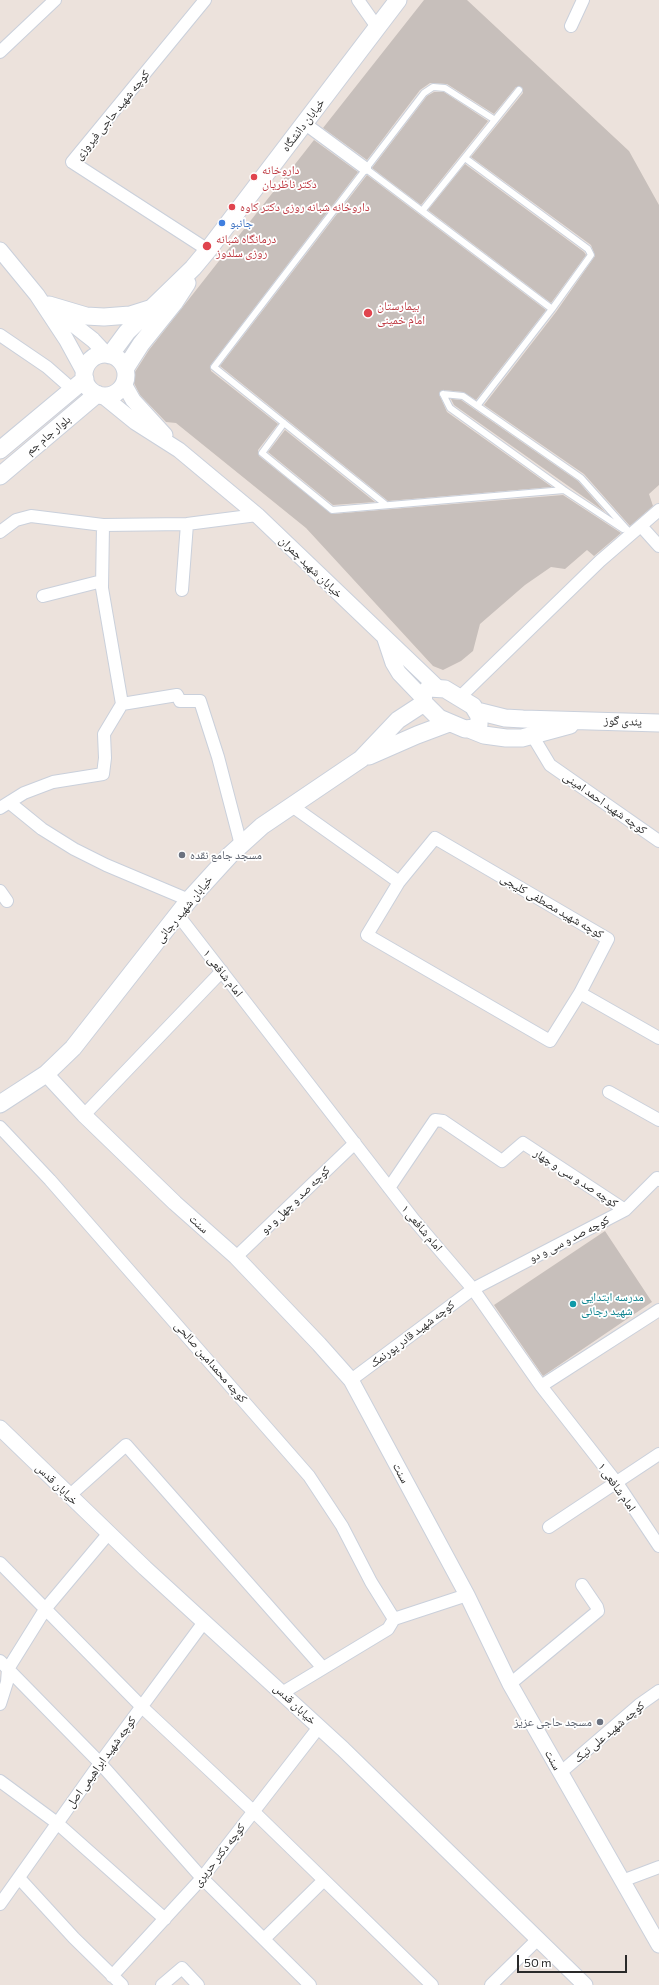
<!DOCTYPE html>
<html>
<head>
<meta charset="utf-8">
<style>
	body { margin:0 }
	#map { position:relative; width:659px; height:1985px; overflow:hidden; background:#ece2dc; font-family:Commissioner,sans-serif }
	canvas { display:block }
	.scale { position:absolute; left:517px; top:1955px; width:110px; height:18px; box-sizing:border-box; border:2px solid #2a2a2a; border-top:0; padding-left:5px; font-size:12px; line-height:14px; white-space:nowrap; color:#2a2a2a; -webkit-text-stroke:3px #fff; paint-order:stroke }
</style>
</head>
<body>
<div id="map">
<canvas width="659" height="1985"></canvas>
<div class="scale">50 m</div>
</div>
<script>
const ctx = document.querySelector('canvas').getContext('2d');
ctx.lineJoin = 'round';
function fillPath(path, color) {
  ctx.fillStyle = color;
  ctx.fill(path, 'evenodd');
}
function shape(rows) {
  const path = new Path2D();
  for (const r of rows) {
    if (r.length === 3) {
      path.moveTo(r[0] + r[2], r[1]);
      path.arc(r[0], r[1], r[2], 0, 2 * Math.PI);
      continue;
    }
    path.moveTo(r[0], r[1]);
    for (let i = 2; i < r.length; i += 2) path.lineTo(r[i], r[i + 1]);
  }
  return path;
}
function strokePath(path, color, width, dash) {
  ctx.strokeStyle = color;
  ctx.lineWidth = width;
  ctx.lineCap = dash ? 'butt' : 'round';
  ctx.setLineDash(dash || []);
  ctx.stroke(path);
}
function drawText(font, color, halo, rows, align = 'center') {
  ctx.font = font + ' Commissioner,"Noto Naskh Arabic",sans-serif';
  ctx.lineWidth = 3.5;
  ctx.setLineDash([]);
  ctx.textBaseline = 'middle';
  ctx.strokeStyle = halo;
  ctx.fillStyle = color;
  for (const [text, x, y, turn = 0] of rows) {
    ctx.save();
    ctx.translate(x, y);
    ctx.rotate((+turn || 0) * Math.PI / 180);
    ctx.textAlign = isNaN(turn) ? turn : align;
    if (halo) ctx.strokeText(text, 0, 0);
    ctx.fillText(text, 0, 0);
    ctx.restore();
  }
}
fillPath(shape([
	[424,0,467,0,629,151,659,205,659,485,649,494,653,506,630,526,584,474,484,405,556,312,595,256,591,245,471,157,523,93,522,87,516,87,494,114,447,84,430,83,420,90,367,160,323,128],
	[434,92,444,92,488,121,421,205,372,168,427,96],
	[314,140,358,172,210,366,211,371,278,424,258,450,259,456,332,514,563,495,621,533,594,556,587,550,565,569,551,567,525,585,480,624,473,651,461,661,443,670,433,666,306,528,176,423,166,422,140,395,134,383,135,372,149,350],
	[465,164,584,252,586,255,551,303,428,210],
	[367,175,546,310,476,400,463,392,443,390,439,394,447,412,552,487,388,501,220,366],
	[451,399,461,400,578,481,605,512,454,405],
	[285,430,375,502,333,505,268,452],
	[605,1231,652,1302,543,1376,494,1305]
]), '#c7bfbb');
const service = shape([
	[465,158,588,249,591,255,552,309],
	[365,168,552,309,477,406],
	[422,211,519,90],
	[443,394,463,396,581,478,631,534],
	[443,394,450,408,564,490,623,529],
	[284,423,262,453,332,510,564,490],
	[385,504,214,367,424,93,433,87,445,88,495,120]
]);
const minor = shape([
	[205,0,72,162,208,250],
	[358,0,377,27],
	[571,26,583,0],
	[0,52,55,0],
	[304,123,365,168],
	[0,335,47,367,72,389],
	[641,526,659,546],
	[0,532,16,520,31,516,103,525,187,524,257,515],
	[182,590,187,524],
	[43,596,102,581],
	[460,697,600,561,659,510],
	[122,704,177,695,180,701,200,701,218,757,241,845],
	[532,735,550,765,659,841],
	[10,803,42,829,74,849,106,865,189,900],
	[292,806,399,882,435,838,608,939,580,993,550,1041,367,935,399,882],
	[0,808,24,793,53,782,103,774,105,758,104,734,122,704,102,588,103,525],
	[0,891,7,901],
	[178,915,414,1220,473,1289,541,1386,617,1483,659,1546],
	[580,993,659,1038],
	[609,1092,659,1120],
	[84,1115,222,971],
	[0,1127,50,1180,309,1476,342,1526,371,1582,394,1619],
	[389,1188,435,1120,443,1121,502,1161,523,1143,625,1210],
	[236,1257,355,1143],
	[351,1380,473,1289,625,1210,657,1178,659,1180],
	[541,1386,659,1310],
	[69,1496,126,1445,323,1668],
	[549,1527,659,1454],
	[0,1563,142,1707,253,1811,432,1985],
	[0,1661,100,1763,202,1878,310,1985],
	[510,1684,598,1611,597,1607,582,1585],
	[282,1693,388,1629,394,1619,467,1595],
	[0,1704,7,1682,8,1669,46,1608,109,1533],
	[560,1773,639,1705,659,1691],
	[0,1781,57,1823,165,1919],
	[19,1878,74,1938,122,1985],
	[622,1881,659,1867],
	[0,1904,100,1763,204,1622],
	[264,1939,324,1880],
	[112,1976,202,1878,319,1727],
	[162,1985,182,1968,198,1985],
	[491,1985,538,1939]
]);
const tertiary = shape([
	[0,250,37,295,66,339,84,372],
	[51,307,93,340,107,355],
	[124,384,133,400,165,435],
	[103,396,135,422,179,450,257,515,438,688],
	[385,639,393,663,399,673,423,698],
	[46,1074,84,1115,175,1203,236,1257,319,1344,351,1380,467,1595,510,1684,659,1945],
	[0,1428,145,1568,343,1749,585,1985]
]);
const secondary = shape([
	[49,305,86,316,104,317,130,315,149,309],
	[105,375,21],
	[110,355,127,332,193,268,208,250,398,0],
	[125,369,141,344,174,303,187,283],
	[0,450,85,379],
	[0,476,97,394],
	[429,688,445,689,473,706,479,716,479,725,475,728,465,729,439,718,424,703,423,694,429,688],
	[477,711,505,718,523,719,659,723],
	[469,729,484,735,506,738,522,738,570,725],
	[369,756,417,735,449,723],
	[0,1104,46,1074,73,1048,189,900,230,855,262,826,361,759,398,720,424,703]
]);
strokePath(service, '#cad0db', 8);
strokePath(minor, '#cad0db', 14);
strokePath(tertiary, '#cad0db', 17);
strokePath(secondary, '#cad0db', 19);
strokePath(service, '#fff', 6);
strokePath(minor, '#fff', 12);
strokePath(tertiary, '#fff', 15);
strokePath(secondary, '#fff', 17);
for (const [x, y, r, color] of [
	[254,177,4,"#e0444e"],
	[232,207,4,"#e0444e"],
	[222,223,4,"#3f7fe0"],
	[207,246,5,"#e0444e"],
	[368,313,5,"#e0444e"],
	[182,855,4,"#6b7280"],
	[573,1304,4,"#0f9aa8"],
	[600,1722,4,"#6b7280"]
]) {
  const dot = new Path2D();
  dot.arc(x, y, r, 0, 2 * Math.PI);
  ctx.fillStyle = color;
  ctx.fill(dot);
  strokePath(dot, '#fff', 1.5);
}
drawText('12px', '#2a2a2a', '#fff', [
	["کوچه شهید حاجی فیروزی",112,115,-51],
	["خیابان دانشگاه",303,125,-53],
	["بلوار جام جم",48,435,-40],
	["خیابان شهید چمران",311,567,44],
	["یئدی گوز",623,721,2],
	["کوچه شهید احمد امینی",605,803,35],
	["کوچه شهید مصطفی کلیجی",552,906,30],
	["خیابان شهید رجائی",184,909,-51],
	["امام شافعی ۱",223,973,52],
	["کوچه صد و سی و چهار",576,1178,33],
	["کوچه صد و چهل و دو",295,1200,-44],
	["سنت",199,1224,42],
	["امام شافعی ۱",422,1228,50],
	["کوچه صد و سی و دو",569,1239,-27],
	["کوچه شهید قادر پورنمک",412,1334,-37],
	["کوچه محمدامین صالحی",211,1362,49],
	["سنت",401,1473,62],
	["خیابان قدس",57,1484,44],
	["امام شافعی ۱",617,1487,55],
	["خیابان قدس",295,1704,43],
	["کوچه شهید علی تیک",609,1732,-40],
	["سنت",553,1760,61],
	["کوچه شهید ابراهیمی اصل",101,1762,-54],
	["کوچه دکتر حریری",219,1855,-52]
]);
drawText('12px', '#be3a42', '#fff', [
	["داروخانه",262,170],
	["دکتر ناظریان",262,184],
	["داروخانه شبانه روزی دکتر کاوه",240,207],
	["درمانگاه شبانه",216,239],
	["روزی سلدوز",216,253],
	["بیمارستان",377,306],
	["امام خمینی",377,320]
], 'left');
drawText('12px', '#366cbe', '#fff', [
	["جانبو",230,223]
], 'left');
drawText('12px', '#5b616d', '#fff', [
	["مسجد جامع نقده",190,855],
	["مسجد حاجی عزیز",592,1722,"right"]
], 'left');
drawText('12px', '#0d838f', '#fff', [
	["مدرسه ابتدایی",581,1297],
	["شهید رجائی",581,1311]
], 'left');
</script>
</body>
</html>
